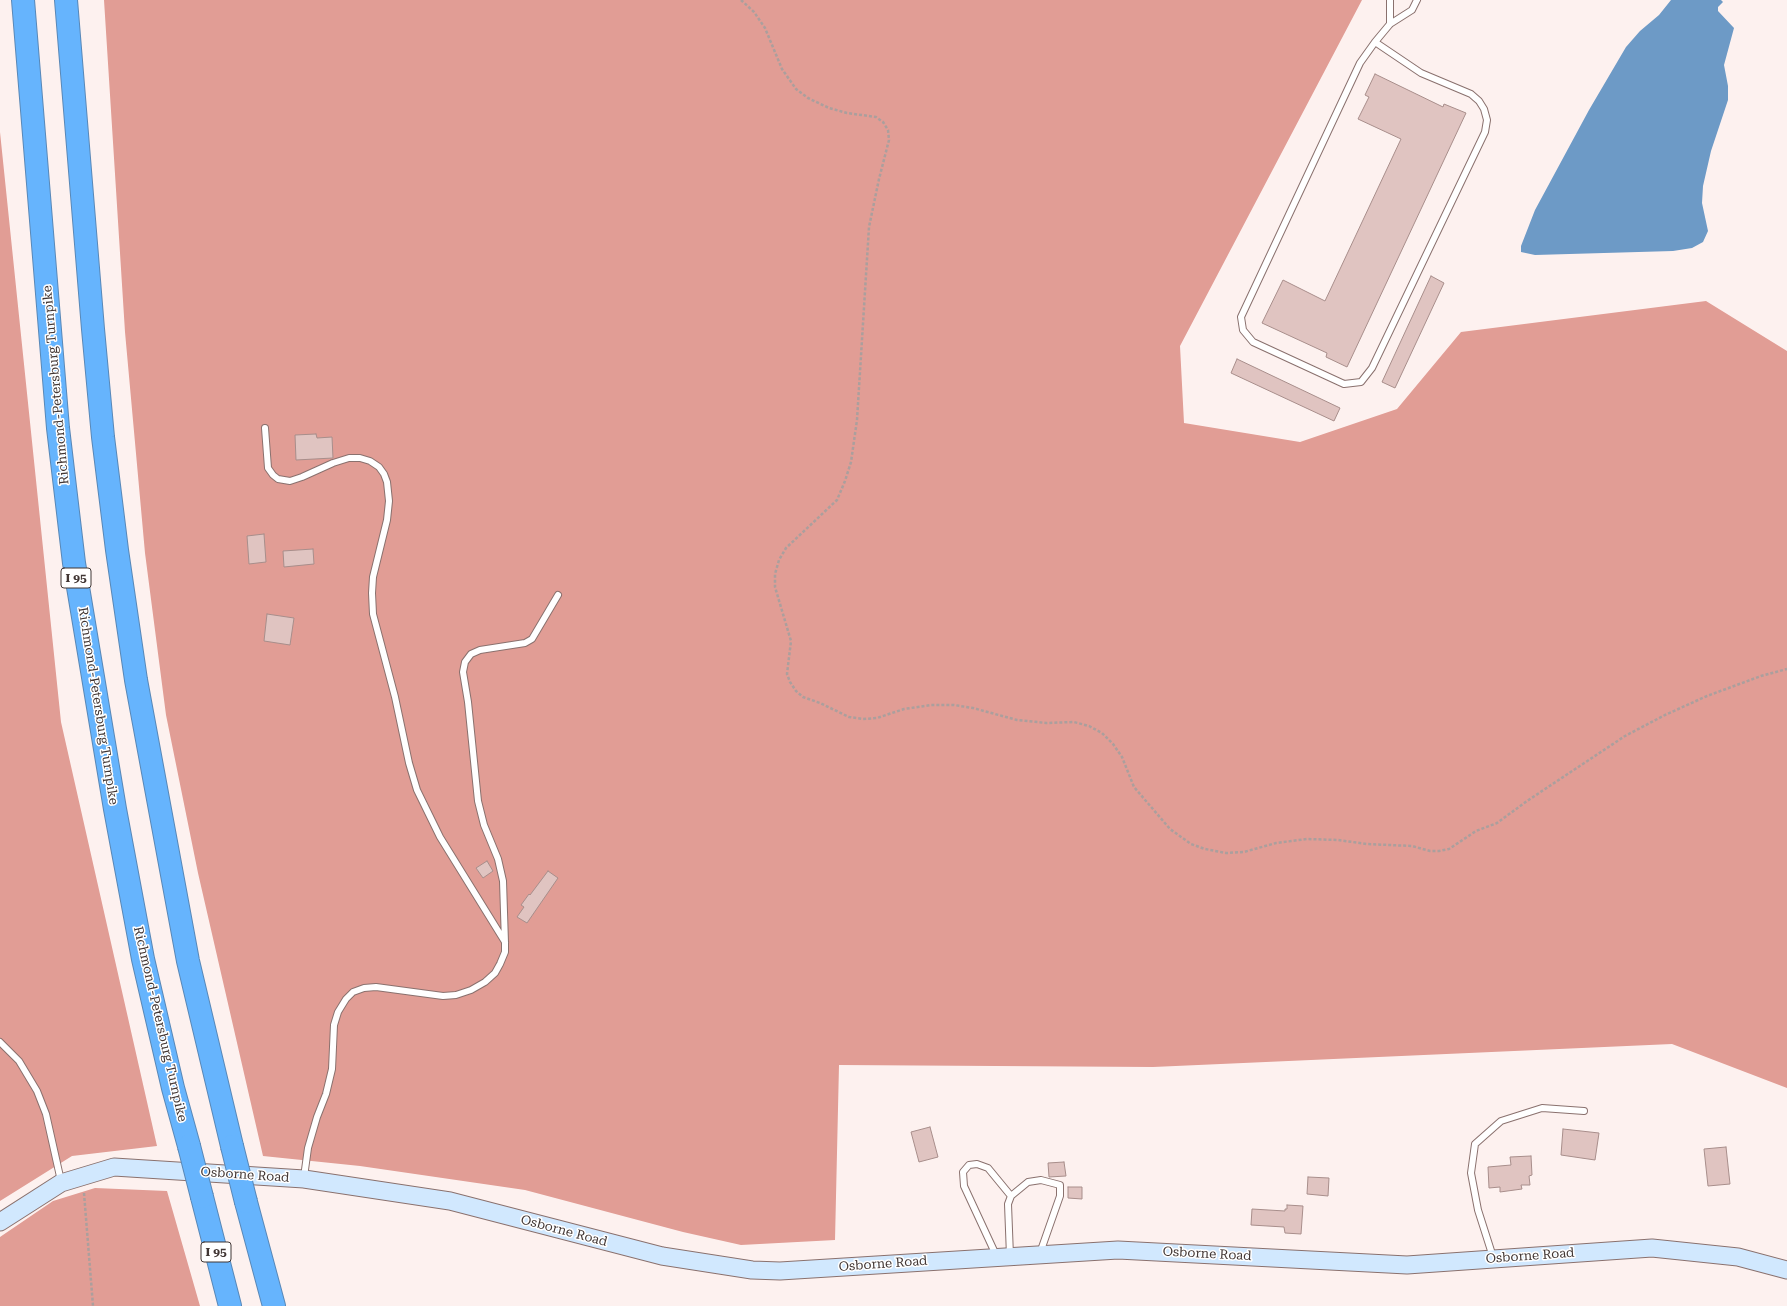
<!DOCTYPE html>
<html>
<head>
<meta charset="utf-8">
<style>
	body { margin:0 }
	canvas { display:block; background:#fdf1ef }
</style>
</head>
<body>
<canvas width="1787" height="1306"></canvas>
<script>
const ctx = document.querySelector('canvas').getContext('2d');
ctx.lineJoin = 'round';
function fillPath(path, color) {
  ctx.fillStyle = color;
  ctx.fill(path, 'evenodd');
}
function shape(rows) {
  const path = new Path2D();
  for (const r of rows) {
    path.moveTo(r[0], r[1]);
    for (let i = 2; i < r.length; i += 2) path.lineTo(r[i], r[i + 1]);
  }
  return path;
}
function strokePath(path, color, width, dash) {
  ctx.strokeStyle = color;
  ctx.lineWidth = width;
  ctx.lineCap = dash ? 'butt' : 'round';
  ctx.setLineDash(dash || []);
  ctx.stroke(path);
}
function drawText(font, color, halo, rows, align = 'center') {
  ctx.font = font + ' "Roboto Serif",serif';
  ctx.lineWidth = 3;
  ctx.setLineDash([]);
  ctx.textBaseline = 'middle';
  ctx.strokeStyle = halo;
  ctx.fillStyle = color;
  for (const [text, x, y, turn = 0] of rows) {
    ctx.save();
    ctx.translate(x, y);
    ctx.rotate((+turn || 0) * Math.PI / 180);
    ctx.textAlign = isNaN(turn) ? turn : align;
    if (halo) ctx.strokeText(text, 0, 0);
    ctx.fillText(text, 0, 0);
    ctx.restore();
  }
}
fillPath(shape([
	[104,0,1362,0,1180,346,1184,423,1300,442,1397,409,1461,332,1706,301,1787,351,1787,1088,1672,1044,1153,1067,839,1065,835,1240,741,1245,683,1232,525,1190,360,1166,263,1156,198,873,166,715,145,553,125,332],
	[0,132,61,722,157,1146,72,1156,0,1201],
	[95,1188,167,1191,200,1306,0,1306,0,1237,53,1201]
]), '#e19d95');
fillPath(shape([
	[1671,0,1721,0,1723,2,1718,7,1718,11,1734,28,1724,65,1728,86,1728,100,1711,151,1703,186,1702,203,1708,231,1703,242,1692,248,1673,251,1535,255,1521,252,1521,246,1535,210,1589,110,1626,47,1640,31,1659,15]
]), '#6d9ac6');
const building = shape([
	[1375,74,1443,107,1444,104,1466,113,1347,367,1326,357,1327,353,1262,323,1283,280,1325,301,1401,139,1358,119,1369,97,1365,95,1375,74],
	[1431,276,1444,283,1395,388,1382,382,1431,276],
	[1237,359,1340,408,1334,421,1231,373,1237,359],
	[316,434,317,438,332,437,333,458,296,460,295,435,316,434],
	[264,534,266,562,249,564,247,536,264,534],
	[313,549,314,564,284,567,283,551,313,549],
	[267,614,294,618,290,645,264,641,267,614],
	[487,861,493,871,483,878,476,868,487,861],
	[548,871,558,878,527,923,517,917,524,907,521,905,529,894,530,895,548,871],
	[930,1127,938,1157,919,1162,911,1132,930,1127],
	[1563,1129,1599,1133,1595,1160,1561,1155,1563,1129],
	[1726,1147,1730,1184,1708,1186,1704,1149,1726,1147],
	[1531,1156,1532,1175,1529,1176,1530,1185,1521,1185,1522,1189,1500,1192,1500,1187,1489,1188,1488,1167,1511,1165,1510,1157,1531,1156],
	[1064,1162,1066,1176,1049,1177,1048,1163,1064,1162],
	[1308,1177,1329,1178,1328,1196,1307,1194,1308,1177],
	[1068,1187,1082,1187,1082,1199,1068,1198,1068,1187],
	[1287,1205,1303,1206,1301,1234,1285,1233,1284,1227,1251,1225,1252,1209,1285,1211,1285,1209,1287,1209,1287,1205]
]);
fillPath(building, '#e0c4c1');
strokePath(building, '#a88e8b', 1);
const lane = shape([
	[1390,0,1390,24],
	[1375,42,1421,73,1471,94,1479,101,1484,109,1487,120,1485,132,1372,368,1361,382,1344,384,1253,342,1243,330,1241,317,1360,63,1375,42,1390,24,1412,10,1417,0],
	[265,428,268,468,273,475,278,479,290,481,302,477,333,463,349,458,360,458,370,461,379,467,384,474,387,482,389,501,387,520,373,577,372,593,373,614,395,697,409,763,417,790,440,837,505,942],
	[0,1042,19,1061,37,1091,46,1114,61,1181],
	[304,1177,308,1148,317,1117,326,1094,332,1069,334,1025,338,1012,346,999,353,992,364,988,376,987,443,996,456,995,471,990,485,982,495,973,500,964,505,952,505,943,503,881,498,859,484,825,478,801,468,702,463,672,465,662,471,654,480,650,525,643,532,639,558,595],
	[996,1255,964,1186,963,1172,969,1165,977,1164,988,1168,1011,1196],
	[1010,1256,1008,1204,1011,1196,1028,1182,1041,1180,1060,1185,1060,1196,1040,1253],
	[1493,1257,1478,1210,1471,1173,1475,1144,1501,1121,1542,1108,1584,1111]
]);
const secondary = shape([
	[0,1222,61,1183,114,1167,304,1179,450,1201,662,1256,752,1270,780,1271,1118,1250,1407,1265,1652,1248,1738,1257,1787,1270]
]);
const highway = shape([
	[23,0,58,428,74,563,115,809,143,959,173,1088,189,1146],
	[66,0,93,329,103,437,117,550,136,680,188,961,232,1146],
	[202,1197,230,1306],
	[246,1202,274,1306]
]);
strokePath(lane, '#8a716e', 8);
strokePath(secondary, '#8a716e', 19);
strokePath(highway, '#5988b7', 24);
strokePath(shape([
	[741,0,754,12,765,28,782,69,796,89,808,98,829,108,847,113,876,117,883,122,888,130,889,140,879,179,869,227,857,420,851,462,845,481,837,500,786,548,779,560,775,574,775,587,791,641,787,674,790,682,796,691,803,697,820,703,849,717,863,719,877,718,904,709,931,705,954,705,973,708,1017,720,1046,723,1074,722,1089,726,1102,733,1113,744,1122,757,1134,787,1170,829,1191,844,1205,849,1226,853,1244,852,1276,843,1307,839,1338,840,1367,844,1412,846,1430,851,1439,851,1449,849,1476,831,1497,823,1527,801,1625,736,1665,715,1707,696,1761,676,1787,669],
	[84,1193,93,1306]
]), '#ab9f9d', 2.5, [3, 2]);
strokePath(lane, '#fff', 6);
strokePath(secondary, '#d1e8fe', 17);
strokePath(highway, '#66b4fd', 22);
const highwayBridge = shape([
	[189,1146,202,1197],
	[232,1146,246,1202]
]);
strokePath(highwayBridge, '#5988b7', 24, []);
strokePath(highwayBridge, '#66b4fd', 22);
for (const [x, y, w] of [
	[76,578,30],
	[216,1252,30]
]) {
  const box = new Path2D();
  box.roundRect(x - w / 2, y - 10, w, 20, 3);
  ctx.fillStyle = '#fff';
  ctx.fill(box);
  strokePath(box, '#413634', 1);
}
drawText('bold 12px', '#413634', null, [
	["I 95",76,578],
	["I 95",216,1252]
]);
drawText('13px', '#413634', '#fff', [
	["Richmond-Petersburg Turnpike",56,385,-95],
	["Richmond-Petersburg Turnpike",98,706,81],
	["Richmond-Petersburg Turnpike",160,1024,77],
	["Osborne Road",245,1175,4],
	["Osborne Road",564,1231,15],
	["Osborne Road",1207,1254,3],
	["Osborne Road",1530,1256,-4],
	["Osborne Road",883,1264,-4]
]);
</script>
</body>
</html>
